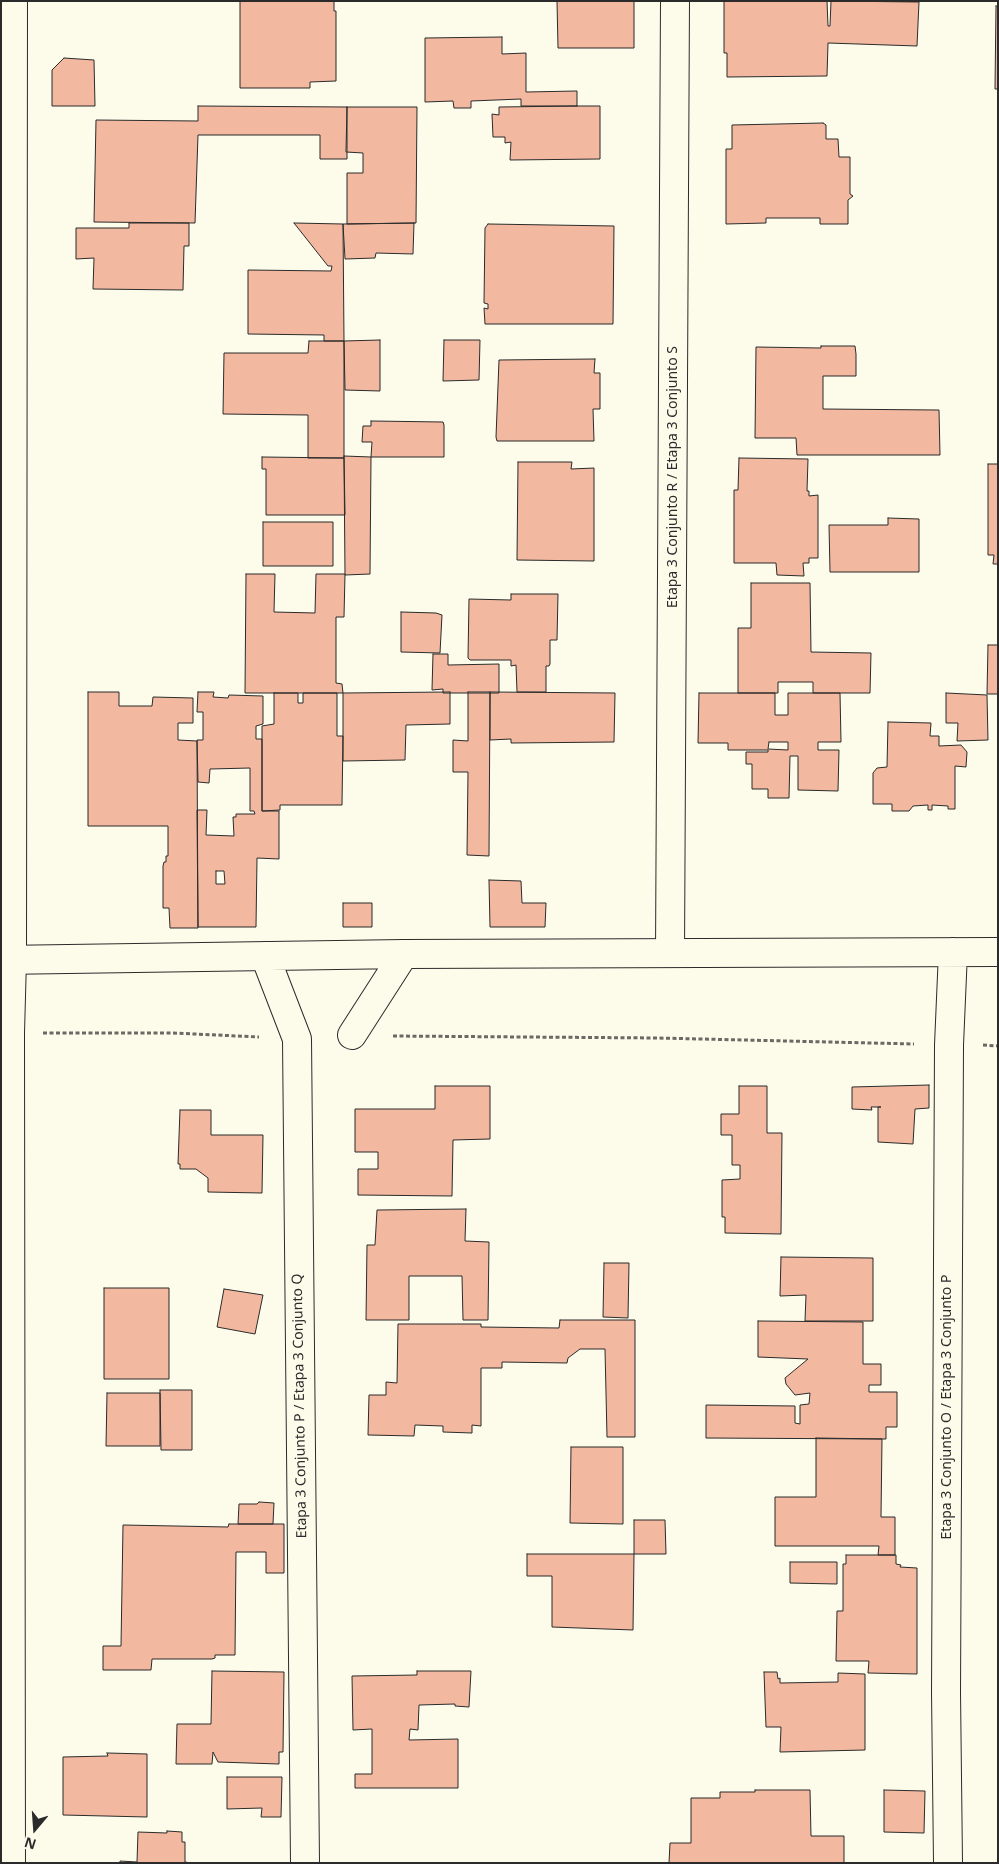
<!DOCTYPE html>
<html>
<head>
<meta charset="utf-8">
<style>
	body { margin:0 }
	#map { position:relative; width:999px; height:1864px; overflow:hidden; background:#fdfbea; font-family:"Noto Sans",sans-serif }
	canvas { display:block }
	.frame { position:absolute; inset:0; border:2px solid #2b2b2b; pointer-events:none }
	.north { position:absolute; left:10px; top:1804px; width:50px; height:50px; -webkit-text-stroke:4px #fdfbea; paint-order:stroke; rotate:198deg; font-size:14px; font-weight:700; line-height:20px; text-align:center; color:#2b2b2b }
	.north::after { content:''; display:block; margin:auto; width:18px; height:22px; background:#2b2b2b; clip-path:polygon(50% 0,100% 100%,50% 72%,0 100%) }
</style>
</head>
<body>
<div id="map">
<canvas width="999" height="1864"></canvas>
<div class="frame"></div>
<div class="north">N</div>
</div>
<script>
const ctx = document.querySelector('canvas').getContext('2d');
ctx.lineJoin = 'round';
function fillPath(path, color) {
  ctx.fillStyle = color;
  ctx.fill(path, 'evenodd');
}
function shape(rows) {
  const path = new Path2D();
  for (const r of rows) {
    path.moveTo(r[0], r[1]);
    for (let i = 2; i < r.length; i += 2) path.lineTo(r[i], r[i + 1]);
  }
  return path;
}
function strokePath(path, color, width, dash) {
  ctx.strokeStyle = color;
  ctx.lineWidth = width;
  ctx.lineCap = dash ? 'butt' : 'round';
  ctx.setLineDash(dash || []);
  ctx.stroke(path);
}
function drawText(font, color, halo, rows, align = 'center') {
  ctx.font = font + ' "Noto Sans",sans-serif';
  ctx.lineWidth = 4;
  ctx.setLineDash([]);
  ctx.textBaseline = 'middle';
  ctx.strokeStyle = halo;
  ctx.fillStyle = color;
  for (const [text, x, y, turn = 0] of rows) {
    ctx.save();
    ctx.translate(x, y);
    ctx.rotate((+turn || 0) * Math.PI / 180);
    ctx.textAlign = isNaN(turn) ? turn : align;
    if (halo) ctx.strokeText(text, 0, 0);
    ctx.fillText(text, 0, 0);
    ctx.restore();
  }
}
const building = shape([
	[240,1,334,1,334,11,336,11,336,81,310,82,310,88,240,88,240,1],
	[557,1,634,1,634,48,558,48,557,1],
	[724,1,827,1,828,26,830,26,831,1,919,2,917,46,828,43,827,76,727,77,727,53,724,53,724,1],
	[996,6,998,6,998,89,995,89,996,6],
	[502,37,502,54,526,53,526,92,577,91,577,106,521,106,521,99,471,101,471,108,454,108,453,101,425,102,425,38,502,37],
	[64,58,94,60,95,106,52,106,52,70,64,58],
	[198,106,347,107,347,159,320,159,320,135,198,135,195,223,94,222,96,120,198,121,198,106],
	[577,106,600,106,600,159,510,160,511,142,505,143,505,137,493,137,492,114,499,115,499,107,577,106],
	[347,107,417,107,416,223,347,224,347,173,363,173,363,153,346,152,347,107],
	[823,123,826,125,826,139,838,139,839,157,850,157,850,194,853,196,848,200,848,224,820,224,820,218,766,218,766,223,726,224,726,149,732,149,732,125,823,123],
	[129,223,189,223,189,246,184,246,183,290,93,289,94,258,76,259,76,228,129,228,129,223],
	[294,223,343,224,344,341,324,341,324,335,248,334,248,270,331,271,332,266,328,266,294,223],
	[414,223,413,254,376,253,375,258,345,259,343,224,414,223],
	[488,224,614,226,613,324,485,324,484,308,488,309,488,304,484,303,485,228,488,224],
	[380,340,380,391,345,390,344,341,380,340],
	[444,340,480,340,479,380,443,381,444,340],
	[309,341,344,341,344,458,308,458,308,415,223,414,224,353,308,353,309,341],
	[821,346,855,346,856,354,856,376,823,376,823,409,939,410,940,455,797,455,796,438,755,438,756,347,821,348,821,346],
	[595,359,594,373,600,373,600,409,593,409,594,441,497,441,496,437,499,360,595,359],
	[371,421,443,422,444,425,444,457,371,457,372,442,362,442,363,426,371,426,371,421],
	[344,456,371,457,370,574,345,575,344,456],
	[262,457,344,458,345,515,266,515,266,469,262,469,262,457],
	[739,458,808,459,807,491,809,491,809,496,818,495,818,558,809,558,809,563,803,563,804,576,777,575,776,563,734,563,734,490,738,490,739,458],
	[518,462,572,462,571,469,594,468,594,561,517,560,518,462],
	[988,464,998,464,998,564,993,564,994,555,988,555,988,464],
	[888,518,919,519,919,572,830,572,829,525,888,525,888,518],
	[263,522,333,522,333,566,263,566,263,522],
	[246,574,275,574,274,612,315,613,316,574,345,574,344,617,336,617,336,683,342,684,343,693,245,693,246,574],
	[751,583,810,583,811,652,871,653,870,693,813,693,813,682,778,682,778,693,738,693,738,628,751,628,751,583],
	[511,594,558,594,557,640,550,640,550,664,549,666,546,666,546,692,517,692,516,665,511,666,511,660,470,660,468,658,469,599,511,600,511,594],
	[401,612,436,613,442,615,440,653,401,652,401,612],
	[988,645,998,645,998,694,987,694,988,645],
	[433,654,448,654,448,665,499,664,499,693,443,693,443,689,432,690,433,654],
	[88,692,119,692,119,706,152,706,153,697,193,698,193,723,178,723,178,740,197,741,198,928,170,928,169,908,163,908,163,866,164,862,166,862,166,856,168,856,168,826,88,826,88,692],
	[198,692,214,692,213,697,228,698,229,695,263,696,263,724,256,726,256,739,262,739,262,811,279,811,279,859,257,858,256,927,198,927,197,810,207,810,206,835,234,836,233,817,236,817,236,814,255,814,254,811,250,811,250,768,210,769,209,783,198,782,197,740,203,740,203,712,197,712,198,692],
	[216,871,224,871,225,884,216,884,216,871],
	[450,692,450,724,406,725,405,760,343,761,343,693,450,692],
	[468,692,490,692,489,856,467,855,468,772,453,772,453,740,468,741,468,692],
	[490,692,615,693,614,742,511,743,511,739,490,740,490,692],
	[274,693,298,693,298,703,303,703,303,693,337,693,337,736,343,736,342,805,280,805,280,810,262,811,262,726,274,724,274,693],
	[699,693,775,693,775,715,788,715,788,693,840,693,841,742,818,742,818,750,839,750,838,791,798,790,798,756,790,756,789,798,768,798,768,789,752,789,752,764,746,764,746,752,768,752,768,750,728,750,728,743,698,743,699,693],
	[769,742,788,742,788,750,768,749,769,742],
	[946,693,987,695,988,740,957,741,958,723,946,723,946,693],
	[888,722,931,723,930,736,939,736,939,746,961,745,967,752,966,767,955,766,955,809,948,809,948,806,932,805,932,810,928,810,928,805,913,806,909,811,892,811,892,804,873,804,873,773,877,768,887,767,888,722],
	[489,880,521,881,522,903,546,903,545,927,490,927,489,880],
	[343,903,372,903,372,927,343,927,343,903],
	[929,1085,929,1108,915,1109,913,1144,878,1142,878,1107,881,1107,871,1107,872,1110,852,1109,852,1087,929,1085],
	[435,1086,490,1086,490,1139,453,1140,452,1196,358,1195,358,1169,378,1169,378,1152,355,1152,355,1109,435,1109,435,1086],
	[739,1086,767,1086,767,1133,782,1133,781,1234,725,1233,725,1217,722,1217,722,1180,740,1179,740,1165,732,1165,732,1135,721,1135,721,1114,739,1114,739,1086],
	[180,1110,211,1110,211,1135,263,1135,262,1193,208,1192,208,1178,196,1169,180,1169,180,1164,178,1164,180,1110],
	[466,1209,465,1241,489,1242,488,1320,463,1320,462,1276,409,1276,409,1320,366,1320,367,1245,375,1245,377,1210,466,1209],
	[781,1257,873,1258,873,1321,805,1321,806,1295,780,1296,781,1257],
	[604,1263,629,1263,628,1318,603,1317,604,1263],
	[104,1288,169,1288,169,1379,104,1379,104,1288],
	[224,1289,263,1295,255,1334,217,1327,224,1289],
	[560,1320,635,1320,635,1437,607,1437,605,1349,580,1349,568,1358,567,1363,502,1362,502,1368,481,1368,481,1426,472,1425,472,1433,443,1432,443,1426,415,1425,414,1436,368,1435,369,1395,386,1395,386,1382,397,1383,398,1324,481,1324,481,1327,559,1328,560,1320],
	[758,1321,863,1322,863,1364,881,1364,881,1385,869,1385,869,1392,897,1392,897,1427,886,1427,886,1439,706,1438,706,1405,795,1406,795,1423,800,1424,800,1405,809,1404,810,1393,795,1395,786,1384,785,1378,808,1359,758,1357,758,1321],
	[160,1390,192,1390,192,1450,161,1450,160,1390],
	[107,1393,160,1393,160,1446,106,1446,107,1393],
	[816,1438,882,1439,881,1517,895,1517,895,1555,878,1555,879,1546,775,1546,775,1497,816,1497,816,1438],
	[571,1447,623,1447,623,1524,570,1523,571,1447],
	[259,1502,274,1503,273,1524,238,1524,239,1504,257,1504,259,1502],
	[634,1520,665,1520,666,1554,634,1554,634,1520],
	[229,1524,284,1524,284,1573,266,1573,266,1552,236,1552,235,1655,215,1655,215,1658,212,1659,152,1659,151,1670,103,1670,103,1646,121,1646,123,1525,228,1527,229,1524],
	[527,1554,634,1554,633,1630,552,1627,552,1576,527,1576,527,1554],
	[846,1555,896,1555,896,1564,901,1565,900,1567,917,1568,917,1674,868,1673,869,1661,836,1661,837,1611,843,1611,843,1564,846,1564,846,1555],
	[790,1562,837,1562,837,1584,790,1583,790,1562],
	[212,1671,284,1672,283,1752,279,1752,279,1764,218,1762,213,1752,212,1764,176,1764,177,1724,211,1724,212,1671],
	[417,1671,471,1671,469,1707,455,1706,455,1704,419,1705,418,1730,410,1729,409,1740,458,1739,458,1788,355,1788,355,1774,372,1774,372,1729,353,1730,352,1676,417,1675,417,1671],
	[764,1672,777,1672,778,1679,780,1678,780,1683,838,1682,838,1673,865,1674,865,1750,780,1752,781,1727,766,1727,764,1672],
	[107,1753,147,1754,147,1817,63,1815,63,1757,108,1756,107,1753],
	[227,1777,282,1777,281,1817,261,1817,262,1808,227,1809,227,1777],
	[755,1790,810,1790,811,1836,844,1836,844,1863,669,1863,670,1843,691,1843,691,1798,720,1798,720,1792,755,1792,755,1790],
	[884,1790,925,1791,924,1833,884,1832,884,1790],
	[167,1831,182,1832,182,1842,185,1842,185,1862,191,1863,120,1863,120,1861,137,1862,138,1832,167,1833,167,1831]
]);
fillPath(building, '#f2b8a0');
strokePath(building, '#2b2b2b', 1);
const street = shape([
	[670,953,675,1],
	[265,956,297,1039,305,1863],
	[1,960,404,954,998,952],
	[352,1035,404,954],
	[948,1863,946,1692,949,1045,953,952]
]);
const secondary = shape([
	[11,1863,10,1033,12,959,13,1]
]);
strokePath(street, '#2b2b2b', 30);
strokePath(secondary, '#2b2b2b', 30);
strokePath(shape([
	[43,1033,173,1033,259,1037],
	[393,1036,658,1038,914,1044],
	[983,1045,998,1046]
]), '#6a6964', 3, [4, 2.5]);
strokePath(street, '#fdfbea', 28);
strokePath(secondary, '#fdfbea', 28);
drawText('14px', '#2b2b2b', '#fdfbea', [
	["Etapa 3 Conjunto R / Etapa 3 Conjunto S",673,477,-90],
	["Etapa 3 Conjunto P / Etapa 3 Conjunto Q",300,1406,-91],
	["Etapa 3 Conjunto O / Etapa 3 Conjunto P",947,1407,-90]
]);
</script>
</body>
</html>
